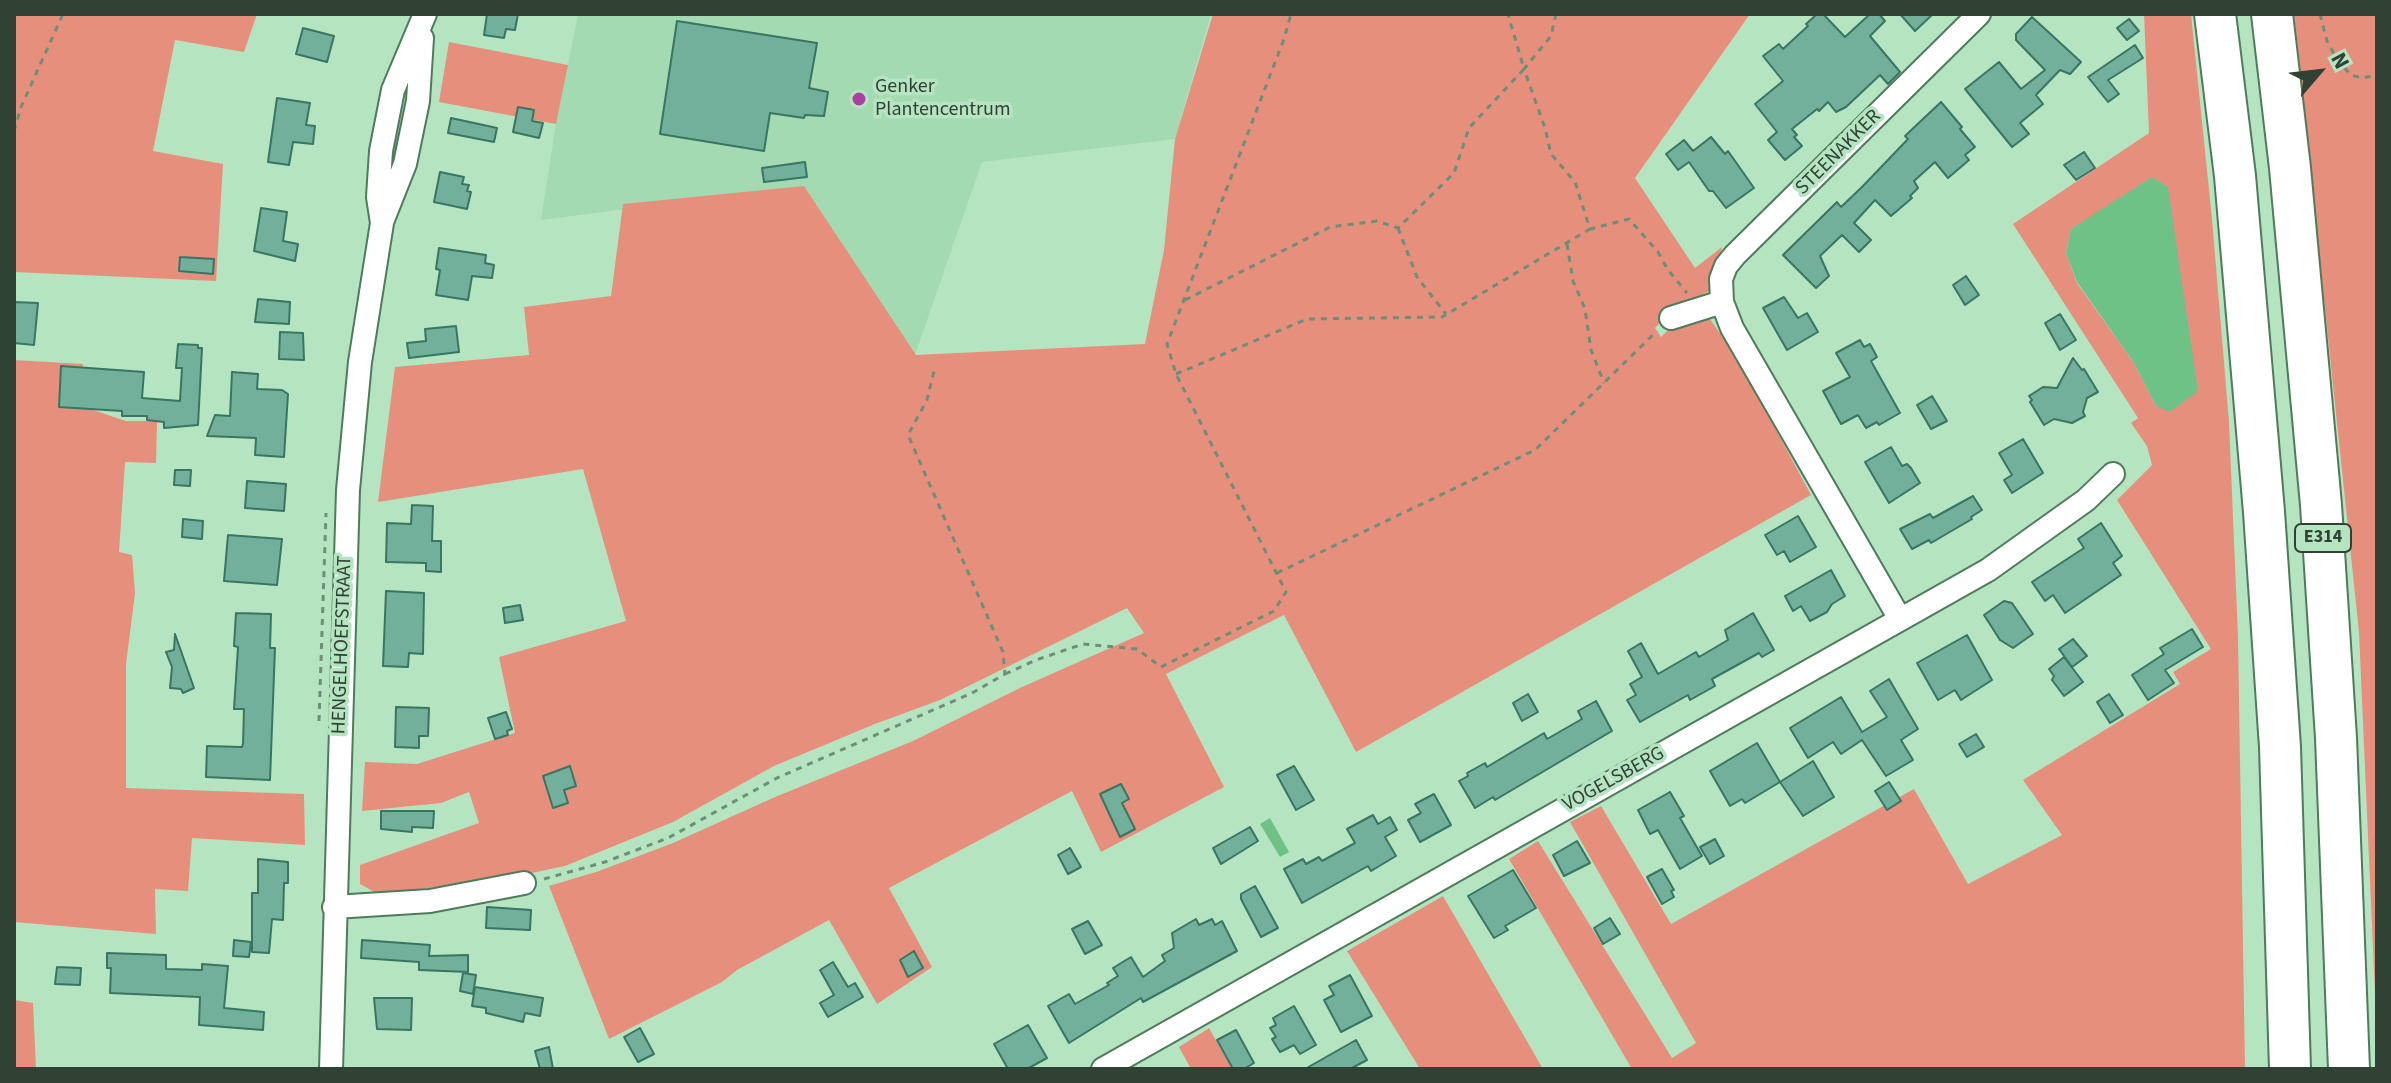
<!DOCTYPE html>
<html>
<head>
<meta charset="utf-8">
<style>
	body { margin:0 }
	#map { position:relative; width:2391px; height:1083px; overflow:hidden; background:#b5e5c0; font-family:"Source Sans 3",sans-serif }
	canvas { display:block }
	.frame { position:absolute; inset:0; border:16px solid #2f4234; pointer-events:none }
	.north { position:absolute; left:2279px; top:32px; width:80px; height:80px; -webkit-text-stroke:6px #b5e5c0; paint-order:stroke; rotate:62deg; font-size:22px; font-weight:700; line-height:32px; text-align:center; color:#2f4234 }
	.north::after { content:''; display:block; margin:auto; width:28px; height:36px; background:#2f4234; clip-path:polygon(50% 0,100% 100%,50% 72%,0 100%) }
</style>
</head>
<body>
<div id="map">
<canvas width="2391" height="1083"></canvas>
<div class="frame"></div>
<div class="north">N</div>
</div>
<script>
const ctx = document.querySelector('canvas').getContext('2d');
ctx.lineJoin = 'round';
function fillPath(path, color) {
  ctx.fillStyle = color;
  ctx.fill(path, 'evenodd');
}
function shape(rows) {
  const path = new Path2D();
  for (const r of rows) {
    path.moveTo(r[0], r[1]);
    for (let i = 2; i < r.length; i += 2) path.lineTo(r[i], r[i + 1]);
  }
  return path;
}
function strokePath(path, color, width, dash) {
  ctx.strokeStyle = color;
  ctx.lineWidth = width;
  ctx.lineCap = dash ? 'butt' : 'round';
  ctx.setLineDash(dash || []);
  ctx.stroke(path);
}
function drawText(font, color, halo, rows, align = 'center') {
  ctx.font = font + ' "Source Sans 3",sans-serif';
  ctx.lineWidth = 7;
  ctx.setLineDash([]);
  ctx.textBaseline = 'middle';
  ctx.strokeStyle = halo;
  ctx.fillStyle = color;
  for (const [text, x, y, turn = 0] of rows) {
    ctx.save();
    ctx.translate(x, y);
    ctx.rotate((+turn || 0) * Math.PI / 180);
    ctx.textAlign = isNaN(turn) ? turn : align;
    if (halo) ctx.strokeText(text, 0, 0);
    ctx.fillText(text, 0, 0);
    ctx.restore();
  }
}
fillPath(shape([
	[578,14,1211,14,1175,139,982,162,915,355,804,186,541,220,556,124]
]), '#a4dab1');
fillPath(shape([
	[14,14,257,14,244,52,175,40,153,151,223,164,216,281,14,272],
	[1213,14,1750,14,1635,178,1695,268,1722,247,1712,290,1674,307,1655,328,1661,337,1671,327,1709,318,1735,354,1811,495,1356,752,1284,615,1166,674,1224,787,1101,852,1072,791,889,888,932,967,877,1004,829,920,737,970,722,982,609,1039,549,886,599,871,673,843,775,797,913,741,1022,687,1144,633,1127,608,940,700,875,724,774,766,673,822,565,866,502,879,378,894,360,884,360,865,479,823,469,792,441,803,362,811,365,762,417,764,515,733,499,657,626,621,583,469,378,502,395,367,529,355,524,307,611,296,623,204,804,186,916,355,1145,344,1164,250,1175,139],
	[2144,14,2191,14,2212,219,2229,422,2238,637,2245,1069,1632,1069,1509,859,1538,841,1672,1058,1696,1043,1570,822,1601,806,1671,924,1914,789,1968,884,2062,835,2023,780,2180,684,2173,672,2211,649,2117,500,2152,465,2147,446,2131,423,2138,418,2013,224,2149,133],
	[2100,212,2156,406,2134,363,2077,283,2066,253,2071,229],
	[2294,14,2377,14,2377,1039,2359,632],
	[449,42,568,65,556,124,439,102],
	[14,360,83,364,81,406,126,421,157,421,156,463,125,462,119,552,132,555,135,593,126,664,126,788,304,794,305,845,192,838,188,891,155,889,156,934,14,922],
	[1443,896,1543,1069,1420,1069,1347,951],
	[14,1000,33,1003,36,1069,14,1069],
	[1209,1028,1232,1069,1191,1069,1179,1047]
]), '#e78f7d');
fillPath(shape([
	[2152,177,2168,187,2198,391,2170,412,2156,406,2134,363,2077,282,2066,253,2071,229],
	[1270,818,1289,852,1280,857,1260,824]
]), '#6ec286');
const building = shape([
	[487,14,518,14,515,30,506,29,504,38,484,35,487,14],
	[1817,14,1823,14,1845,37,1870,14,1879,14,1885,21,1870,36,1900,72,1888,84,1880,75,1846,107,1836,112,1828,102,1819,111,1817,109,1792,129,1797,135,1794,137,1802,146,1785,160,1768,140,1777,132,1755,104,1783,81,1763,56,1779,44,1783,49,1808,26,1806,24,1817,14],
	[1900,14,1933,14,1915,31,1900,14],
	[2032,17,2081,62,2070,74,2060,70,2036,95,2043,104,2020,123,2029,134,2012,147,1965,89,1999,62,2021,89,2045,70,2016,40,2016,34,2032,17],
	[2129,19,2139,31,2127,40,2117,28,2129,19],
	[677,21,817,43,809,88,828,92,824,116,805,115,804,118,770,113,764,151,660,134,677,21],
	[303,28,334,36,327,62,296,54,303,28],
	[2135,45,2143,58,2108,80,2119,94,2108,102,2088,77,2135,45],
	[277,98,310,103,306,125,315,126,313,144,293,142,289,165,268,162,277,98],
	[1941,102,1962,127,1960,129,1975,147,1965,155,1969,160,1948,178,1935,162,1914,181,1918,188,1910,196,1912,198,1891,216,1875,200,1854,223,1871,240,1859,252,1842,235,1820,256,1829,276,1816,288,1783,255,1837,202,1841,207,1862,187,1908,139,1905,136,1941,102],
	[518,107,534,110,532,121,543,123,539,138,513,132,518,107],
	[451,118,497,128,494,142,448,133,451,118],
	[1711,137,1725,154,1728,151,1754,188,1726,208,1713,191,1709,191,1689,162,1678,170,1666,154,1684,140,1693,151,1711,137],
	[2084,152,2095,168,2076,180,2064,165,2084,152],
	[805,162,807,177,764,182,762,168,805,162],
	[440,172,464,177,462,184,469,185,467,191,471,192,467,209,434,202,440,172],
	[261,208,287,212,283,241,298,244,295,261,254,251,261,208],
	[439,248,486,255,485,263,494,265,492,278,472,276,468,300,436,295,440,270,436,269,439,248],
	[180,257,214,259,213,274,179,271,180,257],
	[1966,276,1979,295,1965,305,1953,285,1966,276],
	[1784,297,1798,318,1807,313,1818,332,1787,350,1763,308,1784,297],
	[258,299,290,302,289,324,255,322,258,299],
	[14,302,38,303,34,345,14,343,14,302],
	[2060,314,2076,340,2060,350,2045,323,2060,314],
	[456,326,459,352,409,358,407,343,426,341,425,329,456,326],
	[280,332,303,333,304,360,279,359,280,332],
	[1860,340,1864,347,1870,344,1877,357,1871,361,1900,413,1879,425,1877,422,1866,428,1858,415,1841,424,1823,391,1850,377,1836,353,1860,340],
	[178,344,198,345,198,348,202,348,198,425,164,428,164,422,147,420,147,416,122,416,122,411,59,407,61,366,144,372,142,398,180,401,182,368,176,368,178,344],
	[2073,358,2082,370,2084,369,2098,392,2087,398,2083,412,2085,416,2072,423,2054,419,2044,425,2030,402,2032,400,2029,396,2043,387,2057,388,2073,358],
	[232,372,258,374,257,389,282,390,288,394,284,457,255,455,256,438,207,436,215,415,230,416,232,372],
	[1932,396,1947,421,1931,429,1917,405,1932,396],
	[2023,439,2043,473,2012,493,2004,480,2012,475,1999,453,2023,439],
	[1891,447,1902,466,1907,464,1911,468,1920,483,1889,503,1865,462,1891,447],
	[175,470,191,470,190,486,174,485,175,470],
	[247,481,286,484,284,511,245,508,247,481],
	[1973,496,1982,510,1971,517,1972,519,1931,543,1929,540,1912,549,1900,529,1930,514,1933,518,1973,496],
	[412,505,433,506,432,541,441,541,441,572,426,571,426,563,386,562,387,523,411,524,412,505],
	[1798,516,1816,547,1790,562,1784,551,1777,555,1765,535,1798,516],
	[183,519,203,521,202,539,182,537,183,519],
	[2101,523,2122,556,2113,563,2121,575,2065,613,2053,595,2045,601,2032,582,2084,548,2078,539,2101,523],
	[228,535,282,539,277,585,224,581,228,535],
	[1831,570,1845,596,1832,604,1827,612,1810,621,1801,606,1793,611,1785,596,1831,570],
	[386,591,424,593,423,654,409,653,408,667,383,666,386,591],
	[2004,601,2012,603,2033,634,2013,648,2000,640,1984,615,2004,601],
	[520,605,523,620,505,623,503,608,520,605],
	[236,613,271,614,270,648,275,648,270,780,206,777,207,746,242,747,243,744,244,709,234,709,238,647,234,646,236,613],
	[1753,613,1774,650,1762,657,1759,653,1712,679,1715,686,1690,700,1688,695,1640,722,1627,700,1636,695,1630,684,1642,677,1628,651,1641,643,1658,674,1696,652,1699,657,1728,640,1725,630,1753,613],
	[2192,629,2203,647,2165,670,2174,683,2148,700,2132,675,2164,654,2160,648,2192,629],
	[175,634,194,688,183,693,181,689,170,688,172,667,166,652,174,650,175,634],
	[1967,635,1992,680,1961,700,1955,690,1938,700,1917,663,1967,635],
	[2073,639,2087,656,2072,667,2059,649,2073,639],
	[2064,657,2083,682,2064,696,2052,680,2054,676,2049,669,2064,657],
	[1889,679,1918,729,1901,740,1913,760,1886,776,1862,740,1841,754,1833,742,1808,758,1790,728,1841,697,1862,732,1887,717,1870,691,1889,679],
	[1528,694,1538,712,1522,721,1513,703,1528,694],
	[2109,694,2123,715,2110,723,2097,702,2109,694],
	[1596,701,1612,731,1495,800,1493,797,1475,808,1459,781,1468,776,1467,773,1485,763,1487,767,1544,733,1547,739,1582,719,1578,711,1596,701],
	[396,707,429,708,428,736,419,736,419,748,395,747,396,707],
	[506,712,512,729,507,731,508,735,495,739,488,718,506,712],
	[1976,734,1984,747,1967,757,1959,744,1976,734],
	[1757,743,1780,782,1745,803,1742,799,1730,806,1710,771,1757,743],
	[1813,761,1834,797,1803,816,1780,782,1813,761],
	[570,766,576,786,564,790,568,803,553,808,543,776,570,766],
	[1294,766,1314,800,1296,810,1277,775,1294,766],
	[1889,782,1901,801,1887,810,1875,791,1889,782],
	[1121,784,1129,799,1122,803,1135,829,1120,837,1100,794,1121,784],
	[1670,792,1684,816,1680,818,1702,856,1680,869,1658,830,1650,834,1638,810,1670,792],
	[1434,794,1451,825,1420,842,1408,820,1421,813,1415,804,1434,794],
	[381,811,434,811,433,828,412,827,412,832,381,829,381,811],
	[1373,815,1378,824,1390,817,1397,830,1385,837,1396,856,1371,871,1368,866,1302,903,1284,869,1303,859,1306,864,1319,857,1322,861,1355,843,1347,829,1373,815],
	[1250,827,1258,841,1221,864,1213,848,1250,827],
	[1715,839,1724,856,1710,864,1700,847,1715,839],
	[1577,841,1590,863,1564,876,1553,855,1577,841],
	[1070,848,1081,867,1068,874,1058,855,1070,848],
	[258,859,288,862,288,883,284,883,283,920,272,919,269,953,252,952,252,893,258,893,258,859],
	[1662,869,1674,890,1671,891,1674,897,1662,904,1647,877,1662,869],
	[1513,870,1536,908,1505,926,1508,930,1494,938,1468,896,1513,870],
	[1255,886,1278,928,1261,937,1241,899,1241,894,1255,886],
	[487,907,531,910,530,930,486,928,487,907],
	[1610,918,1620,934,1603,944,1594,928,1610,918],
	[1196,919,1199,925,1212,919,1215,925,1222,921,1237,951,1143,1002,1141,998,1069,1043,1048,1006,1069,994,1075,1004,1109,985,1107,983,1118,976,1113,968,1131,957,1143,977,1165,961,1162,955,1174,948,1172,933,1196,919],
	[1088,921,1102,945,1085,954,1072,929,1088,921],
	[234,940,251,942,249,957,233,956,234,940],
	[362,940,430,945,429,956,468,955,468,972,419,970,419,962,361,958,362,940],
	[914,951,923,968,908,977,900,960,914,951],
	[107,953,166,955,166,969,202,970,202,964,228,966,224,1008,264,1012,263,1030,199,1025,200,997,110,993,111,968,107,968,107,953],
	[833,962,848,987,855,983,863,997,828,1017,820,1003,834,995,820,970,833,962],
	[57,967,81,968,80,985,55,984,57,967],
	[463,973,476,975,473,994,460,991,463,973],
	[1350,975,1372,1016,1341,1032,1324,1000,1334,995,1329,986,1350,975],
	[475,987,543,998,540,1016,525,1013,523,1022,486,1013,486,1008,472,1006,475,987],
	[374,998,412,998,411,1030,377,1029,374,998],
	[1294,1006,1316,1045,1300,1054,1294,1045,1280,1052,1272,1039,1276,1037,1270,1028,1276,1025,1273,1018,1294,1006],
	[1028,1025,1047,1058,1027,1069,1008,1069,994,1044,1028,1025],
	[640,1028,654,1054,638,1062,624,1037,640,1028],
	[1236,1030,1254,1063,1244,1069,1233,1069,1217,1040,1236,1030],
	[1356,1040,1367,1060,1350,1069,1305,1069,1356,1040],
	[549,1047,553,1069,540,1069,535,1051,549,1047]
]);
fillPath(building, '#73b09c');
strokePath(building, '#387563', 2);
const minor = shape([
	[382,222,405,164,418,101,422,38],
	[1671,318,1722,302],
	[1900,619,1732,328,1722,302,1721,279,1726,266,1735,255,1979,14],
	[334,907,430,901,524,883],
	[331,1069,348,490,360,362,382,223,378,197,381,151,393,90,425,14],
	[1103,1069,1988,570,2086,500,2113,474]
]);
const motorway = shape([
	[2215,14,2235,176,2264,512,2280,747,2290,1069],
	[2272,14,2290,168,2321,505,2336,738,2349,1069]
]);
strokePath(minor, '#4f7b5b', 26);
strokePath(motorway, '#4f7b5b', 44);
strokePath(shape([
	[1556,14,1551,36,1524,69,1545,128,1551,154,1575,182,1590,229,1629,219,1658,252,1668,270,1687,293],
	[2320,14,2327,41,2338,61,2351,75,2362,78,2377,75],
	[14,131,21,107,63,14],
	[1398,228,1417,277,1446,314],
	[1567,244,1573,281,1585,309,1591,350,1604,383],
	[1185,300,1330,227,1377,221,1398,228,1454,173,1469,128,1524,69,1508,14],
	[1176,374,1307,319,1442,317,1590,229],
	[1277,573,1535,450,1657,331],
	[1005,674,1036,660,1083,644,1137,649,1161,667,1274,611,1286,592,1176,374,1167,344,1284,39,1291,14],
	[319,721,326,513],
	[544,879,605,862,668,838,777,778,972,693,1005,674,1003,652,908,435,927,400,934,371]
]), '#6e8f76', 3, [6, 6]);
strokePath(minor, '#fff', 22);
strokePath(motorway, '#fff', 40);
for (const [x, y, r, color] of [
	[859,99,8,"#ac40a1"]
]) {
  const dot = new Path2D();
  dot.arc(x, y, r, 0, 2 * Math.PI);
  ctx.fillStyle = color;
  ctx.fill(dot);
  strokePath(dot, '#b5e5c0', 3);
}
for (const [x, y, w] of [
	[2323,538,56]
]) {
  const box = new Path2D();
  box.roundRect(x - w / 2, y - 14, w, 28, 6);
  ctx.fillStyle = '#b5e5c0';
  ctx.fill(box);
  strokePath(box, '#2f4234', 2);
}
drawText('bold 18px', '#2f4234', null, [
	["E314",2323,538]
]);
drawText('20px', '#2f4234', '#b5e5c0', [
	["Genker",875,88],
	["Plantencentrum",875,111]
], 'left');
drawText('20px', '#2f4234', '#b5e5c0', [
	["STEENAKKER",1839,153,-45],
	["HENGELHOEFSTRAAT",343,645,-88],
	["VOGELSBERG",1614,780,-29]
]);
</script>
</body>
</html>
